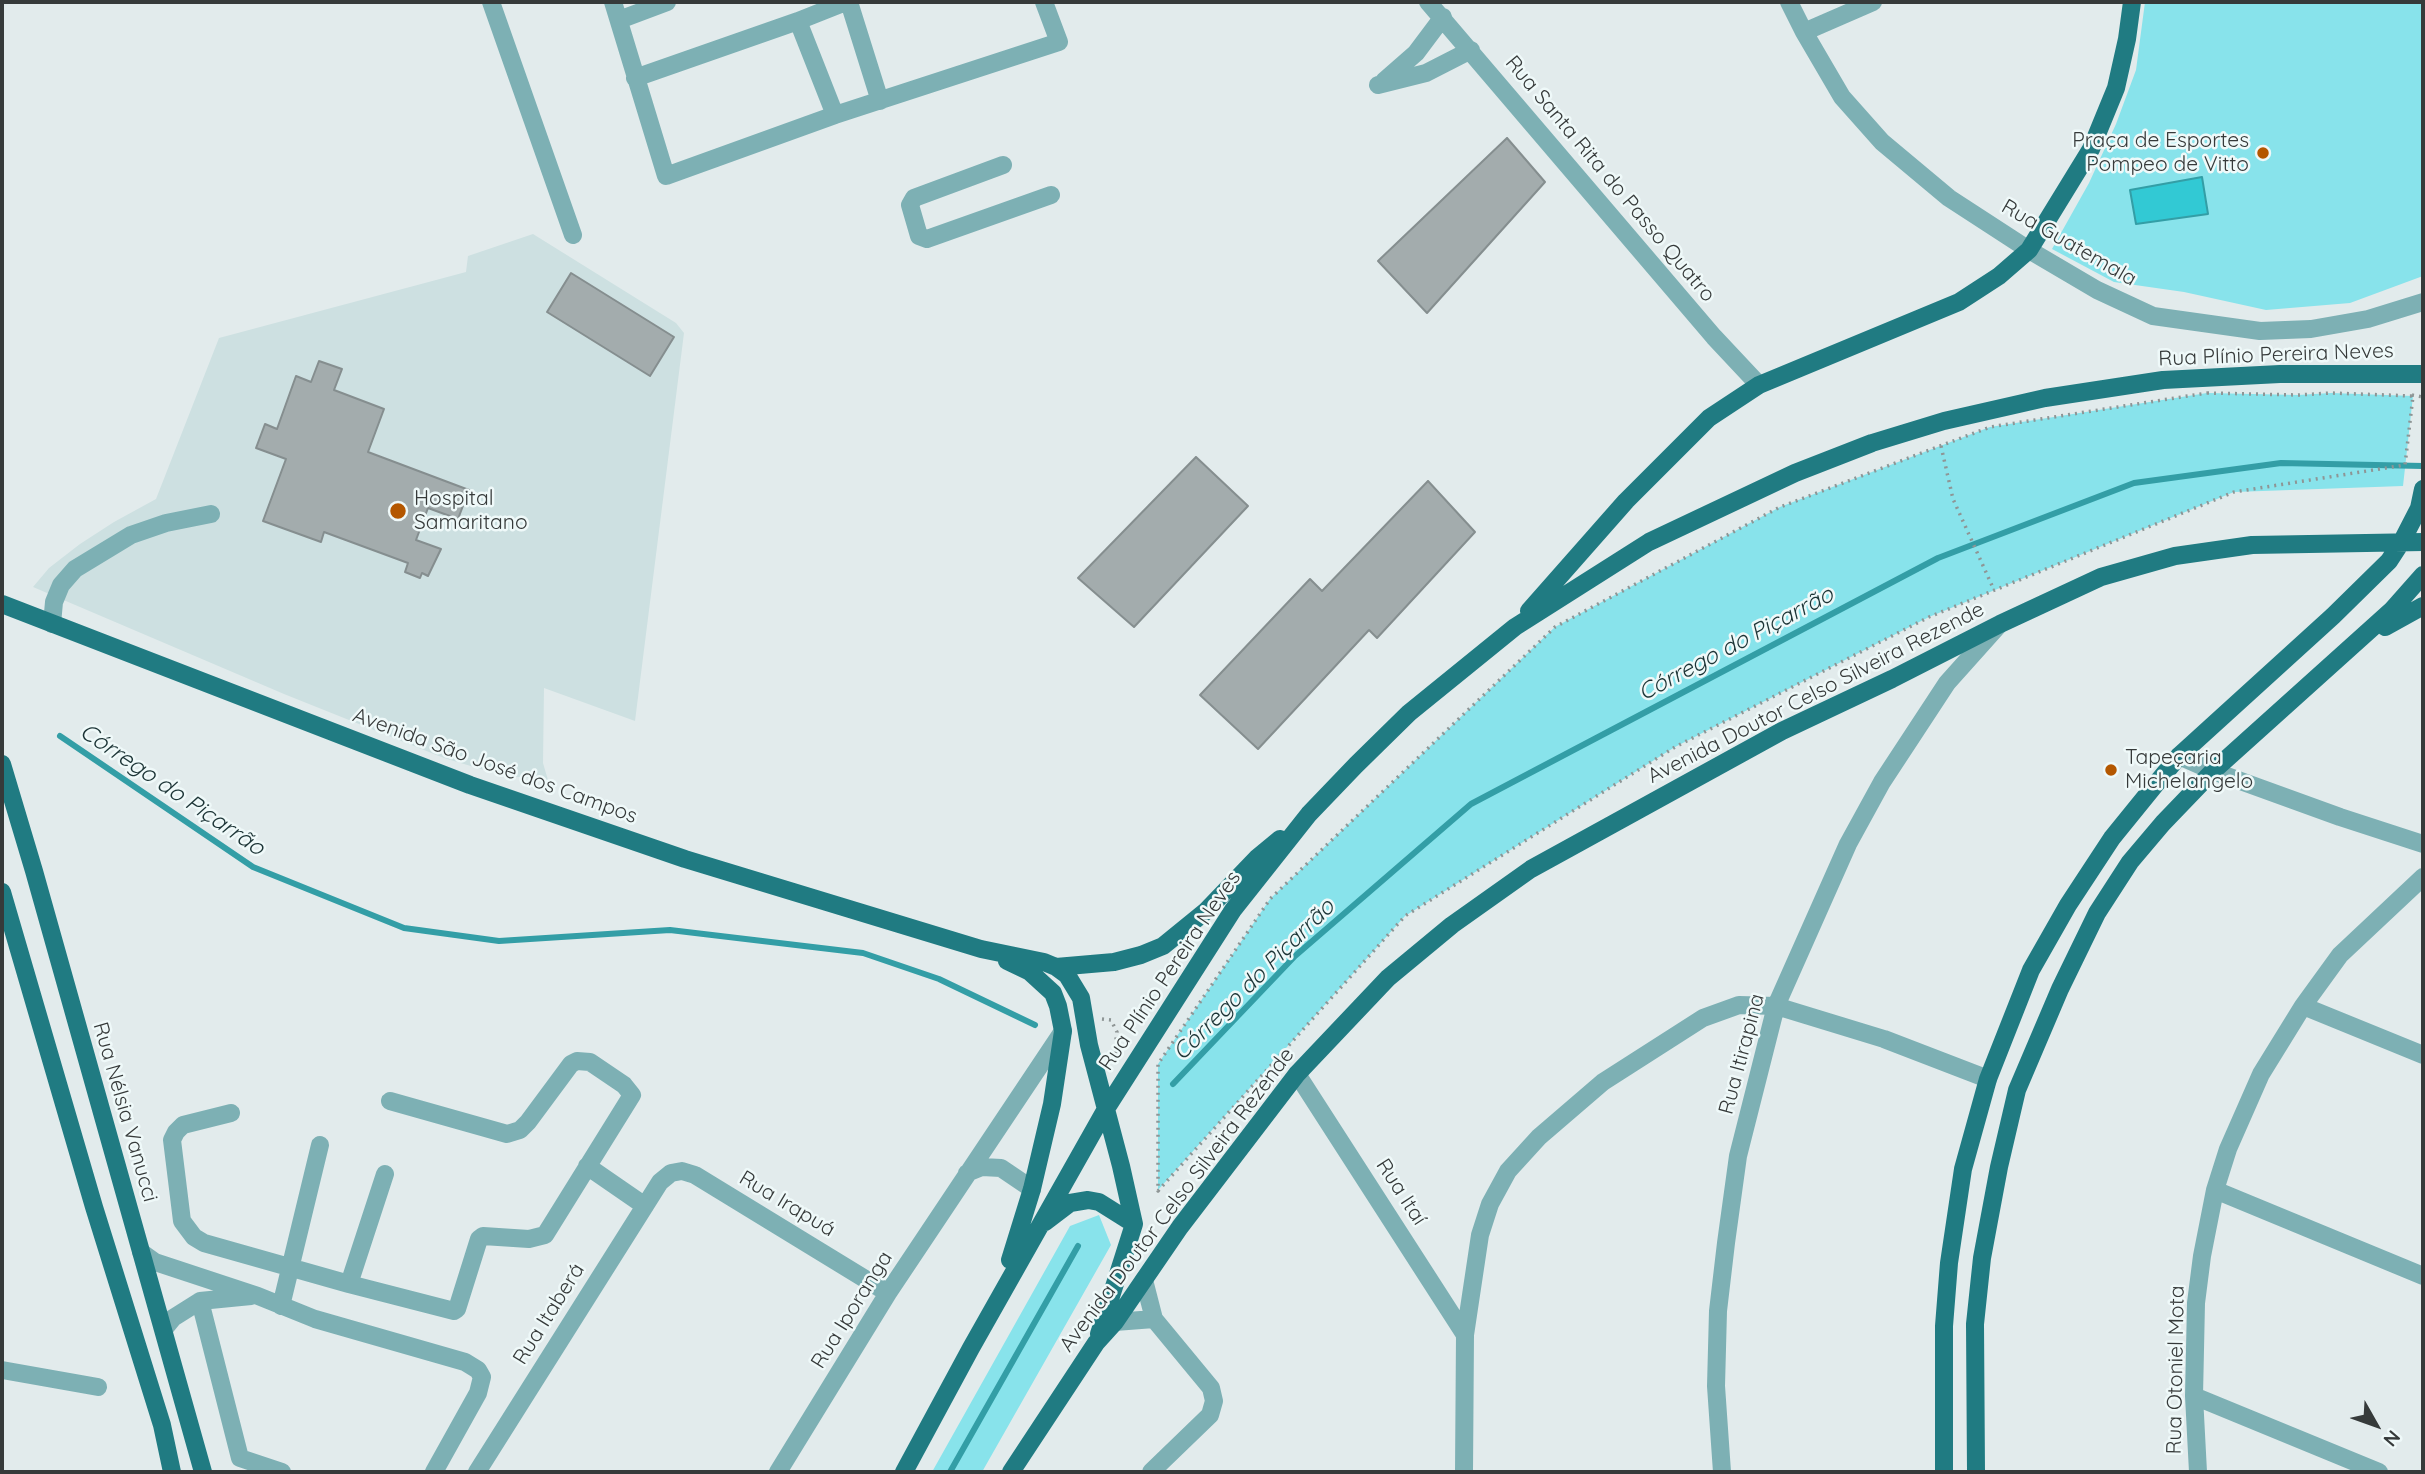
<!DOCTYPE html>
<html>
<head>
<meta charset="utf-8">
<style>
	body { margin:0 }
	#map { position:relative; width:2425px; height:1474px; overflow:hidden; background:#e2ebec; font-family:Quicksand,sans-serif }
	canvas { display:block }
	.frame { position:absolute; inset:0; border:4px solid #363a3a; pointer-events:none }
	.north { position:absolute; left:2341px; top:1390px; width:70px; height:70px; -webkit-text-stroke:5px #eff9f9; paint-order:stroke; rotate:130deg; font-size:19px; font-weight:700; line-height:28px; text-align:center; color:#363a3a }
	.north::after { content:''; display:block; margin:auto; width:24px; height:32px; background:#363a3a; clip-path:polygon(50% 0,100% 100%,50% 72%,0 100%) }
</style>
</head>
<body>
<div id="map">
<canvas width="2425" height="1474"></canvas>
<div class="frame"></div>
<div class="north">N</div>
</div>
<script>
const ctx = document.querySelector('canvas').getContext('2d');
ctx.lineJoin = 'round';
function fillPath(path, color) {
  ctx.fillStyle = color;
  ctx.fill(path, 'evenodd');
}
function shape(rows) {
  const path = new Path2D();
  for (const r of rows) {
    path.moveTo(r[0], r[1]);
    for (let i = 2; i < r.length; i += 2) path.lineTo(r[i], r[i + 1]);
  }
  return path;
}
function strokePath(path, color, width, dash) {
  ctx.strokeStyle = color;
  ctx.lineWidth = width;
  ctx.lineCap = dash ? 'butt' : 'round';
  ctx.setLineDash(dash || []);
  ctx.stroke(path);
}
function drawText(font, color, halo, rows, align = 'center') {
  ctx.font = font + ' Quicksand,sans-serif';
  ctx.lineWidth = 5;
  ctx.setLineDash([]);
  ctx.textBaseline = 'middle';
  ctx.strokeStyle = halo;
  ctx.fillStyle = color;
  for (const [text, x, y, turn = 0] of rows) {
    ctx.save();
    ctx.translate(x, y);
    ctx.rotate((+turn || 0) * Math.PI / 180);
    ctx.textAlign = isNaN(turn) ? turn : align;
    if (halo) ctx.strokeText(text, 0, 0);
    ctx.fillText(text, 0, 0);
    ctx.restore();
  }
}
fillPath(shape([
	[533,234,676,323,684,333,635,721,544,688,543,763,550,787,534,778,504,776,444,758,284,694,33,587,49,568,80,544,114,522,156,499,219,338,466,272,468,256]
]), '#cde0e1');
fillPath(shape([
	[2145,2,2423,2,2423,276,2350,303,2266,310,2184,292,2114,282,2052,249,2089,183,2116,124,2136,70],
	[2207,393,2298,395,2331,393,2413,396,2403,486,2234,492,1929,617,1675,747,1405,916,1158,1190,1158,1064,1270,899,1555,627,1780,507,1990,427],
	[1099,1215,1111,1245,982,1472,932,1472,1070,1226]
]), '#88e3eb');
const water = shape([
	[2202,177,2208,214,2136,224,2130,190,2202,177]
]);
fillPath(water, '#32c9d4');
strokePath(water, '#339ea6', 2);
strokePath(shape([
	[60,736,253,867,404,928,499,941,670,930,863,953,939,979,1035,1025],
	[1173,1084,1295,956,1471,804,1938,558,2134,483,2281,463,2423,466],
	[950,1472,1078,1246]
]), '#339ea6', 6);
const building = shape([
	[1507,138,1545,182,1427,313,1378,261,1507,138],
	[571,273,674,337,650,376,547,312,571,273],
	[319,361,342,369,334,390,384,409,368,452,469,490,458,519,428,508,416,540,441,549,428,576,422,573,420,578,405,572,408,563,324,532,321,542,263,521,286,459,256,448,265,424,277,429,296,376,311,382,319,361],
	[1196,457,1248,506,1134,627,1078,578,1196,457],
	[1428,481,1475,532,1377,638,1369,630,1258,749,1200,695,1310,579,1322,591,1428,481]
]);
fillPath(building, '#a3acad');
strokePath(building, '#858e8f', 2);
strokePath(shape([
	[2207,393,2298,395,2331,393,2413,396,2405,465,2234,492,1929,617,1675,747,1405,916,1158,1191,1158,1064,1270,899,1555,627,1780,507,1990,427,2207,393],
	[2412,395,2423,397],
	[1941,446,1953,499,1994,590],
	[1102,1019,1111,1020,1117,1032,1115,1047,1117,1057]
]), '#8e9595', 3.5, [2, 5]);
strokePath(shape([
	[491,2,573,235],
	[613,2,666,176,835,115,1059,42,1044,2],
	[849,2,880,101],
	[1428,2,1714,337,1759,385],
	[1789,2,1804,32,1842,97,1882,142,1949,198,2029,250,2097,290,2153,316,2260,331,2311,329,2368,319,2423,302],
	[619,20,667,2],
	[798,21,846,2],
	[1804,32,1873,2],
	[635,78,798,21,835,115],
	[1384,81,1416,53,1443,17],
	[1378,85,1426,73,1471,50],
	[1003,165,914,198,910,205,919,236,927,239,1051,195],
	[52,624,54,602,61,585,75,569,131,535,166,523,211,514],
	[2179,756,2213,771,2340,817,2423,844],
	[2303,1006,2423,1055],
	[1297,1074,1465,1335],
	[231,1113,183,1125,176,1132,172,1140,182,1221,194,1237,204,1243,349,1284,385,1174],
	[587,1166,645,1206],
	[967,1173,982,1167,1001,1168,1032,1189],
	[2215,1190,2423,1276],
	[141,1252,155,1262,258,1296,315,1319,465,1362,478,1370,482,1377,478,1393,434,1472],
	[1144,1280,1154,1319,1211,1388,1214,1401,1210,1415,1151,1472],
	[349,1284,454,1311,457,1309,479,1239,483,1236,529,1239,545,1235,632,1095,624,1085,590,1062,577,1061,571,1064,528,1122,520,1130,507,1134,390,1101],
	[200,1301,240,1458,282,1472],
	[281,1306,320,1145],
	[1115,1322,1154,1319],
	[164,1329,173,1318,200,1301,251,1296],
	[2,1370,98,1387],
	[2194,1396,2379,1472],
	[477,1472,660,1182,671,1173,682,1171,695,1175,888,1293],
	[778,1472,888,1293,1063,1031],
	[1464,1472,1465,1335,1480,1235,1490,1204,1508,1171,1539,1137,1603,1082,1703,1018,1739,1005,1776,1006,1884,1039,1988,1079],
	[1722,1472,1716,1386,1718,1311,1726,1243,1738,1156,1776,1006,1848,844,1882,782,1947,683,1998,626],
	[2198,1472,2194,1396,2196,1303,2202,1256,2215,1190,2228,1149,2261,1074,2303,1006,2340,955,2423,877]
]), '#7db0b4', 18);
strokePath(shape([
	[2,604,470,785,685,859,981,949,1044,962,1056,967,1067,975,1081,998,1089,1045,1121,1166,1134,1224,1099,1334],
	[1529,611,1626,501,1709,418,1759,385,1959,302,1999,276,2029,250,2091,149,2116,88,2127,39,2132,2],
	[2385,627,2423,606],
	[2,764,34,871,203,1472],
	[2,892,94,1207,162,1425,172,1472],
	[1007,961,1030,972,1053,993,1058,1006,1063,1031,1052,1104,1032,1189,1010,1260],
	[1056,967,1114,962,1141,955,1163,946,1206,911,1257,858,1280,839],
	[1045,1222,1070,1203,1088,1200,1099,1202,1134,1224],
	[904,1472,971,1348,1106,1109,1233,910,1309,814,1356,765,1409,713,1515,627,1649,542,1795,473,1872,443,1944,421,2045,398,2163,380,2280,374,2423,374],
	[1011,1472,1096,1343,1115,1322,1180,1227,1297,1074,1388,978,1452,925,1531,869,1782,731,1892,679,2000,624,2101,577,2175,556,2252,545,2423,542],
	[1944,1472,1944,1326,1949,1263,1963,1169,1988,1079,2031,970,2068,905,2112,838,2155,785,2179,756,2333,616,2389,561,2402,541,2419,508,2423,489],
	[1976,1472,1975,1324,1982,1258,1999,1167,2017,1090,2060,989,2097,913,2130,862,2163,823,2213,771,2392,610,2423,575]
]), '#207b82', 18);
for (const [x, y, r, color] of [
	[2263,153,7,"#b45700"],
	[398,511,9,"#b45700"],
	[2111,770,7,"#b45700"]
]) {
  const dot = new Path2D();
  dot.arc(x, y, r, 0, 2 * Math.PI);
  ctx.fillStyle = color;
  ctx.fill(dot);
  strokePath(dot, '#eff9f9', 2.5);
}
drawText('21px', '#363a3a', '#eff9f9', [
	["Praça de Esportes",2249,141,"right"],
	["Pompeo de Vitto",2249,165,"right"],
	["Hospital",414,499],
	["Samaritano",414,523],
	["Tapeçaria",2125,758],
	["Michelangelo",2125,782]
], 'left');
drawText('21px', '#363a3a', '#eff9f9', [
	["Rua Santa Rita do Passo Quatro",1610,179,50],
	["Rua Guatemala",2069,243,30],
	["Rua Plínio Pereira Neves",2276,355,-2],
	["Avenida Doutor Celso Silveira Rezende",1816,693,-27],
	["Avenida São José dos Campos",495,766,20],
	["Rua Plínio Pereira Neves",1170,971,-56],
	["Rua Itirapina",1742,1054,-75],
	["Rua Nélsia Vanucci",125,1112,74],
	["Rua Itaí",1401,1192,57],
	["Avenida Doutor Celso Silveira Rezende",1177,1200,-53],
	["Rua Irapuá",787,1204,31],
	["Rua Iporanga",852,1310,-58],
	["Rua Itaberá",549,1314,-58],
	["Rua Otoniel Mota",2176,1370,-89]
]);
drawText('italic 23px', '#1c3436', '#eff9f9', [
	["Córrego do Piçarrão",1736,644,-28],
	["Córrego do Piçarrão",172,790,34],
	["Córrego do Piçarrão",1254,980,-45]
]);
</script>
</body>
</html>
